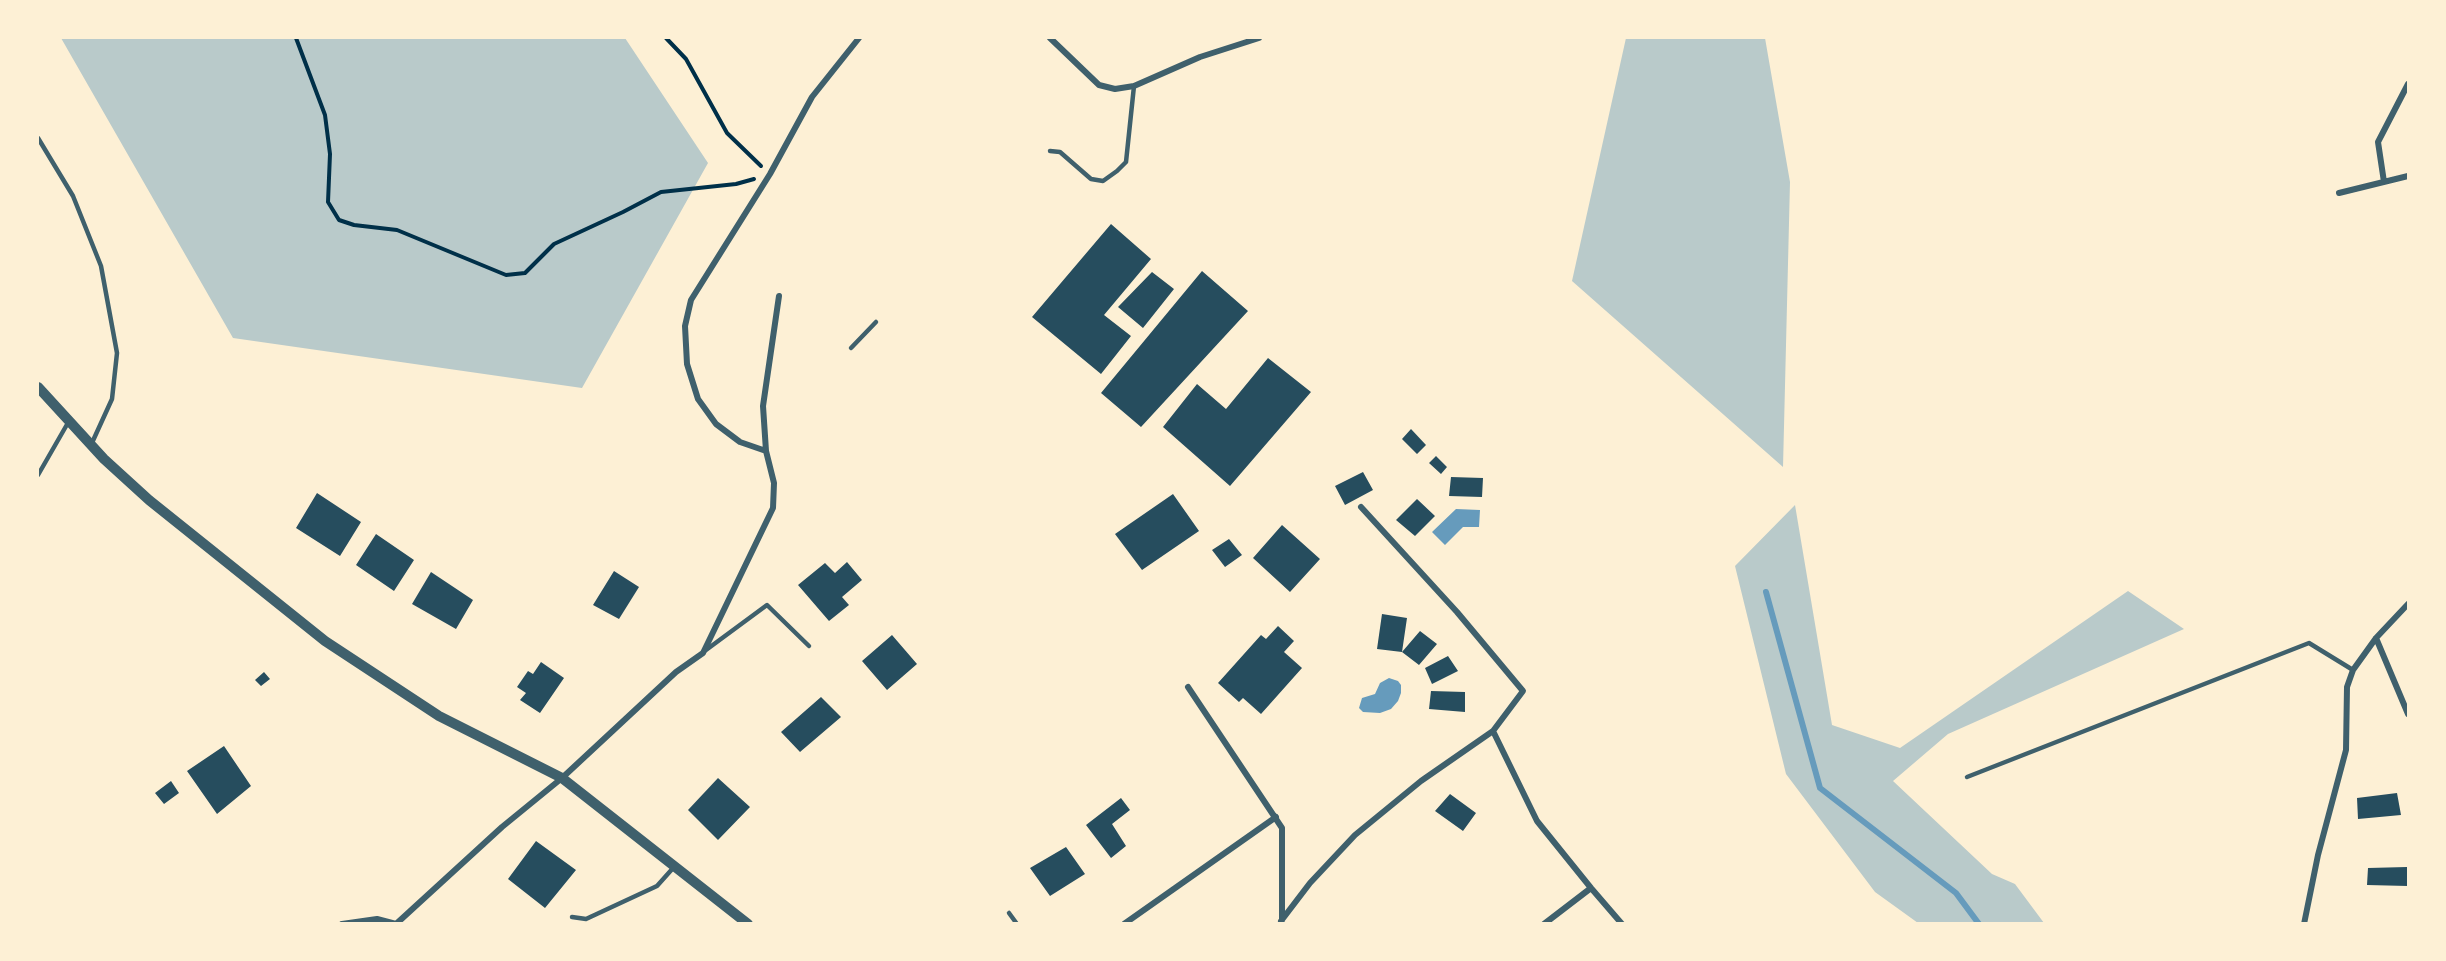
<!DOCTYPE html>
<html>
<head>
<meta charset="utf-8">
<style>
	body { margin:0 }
	#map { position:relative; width:2446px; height:961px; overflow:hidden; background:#fdf0d5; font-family:Manrope,sans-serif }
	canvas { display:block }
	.frame { position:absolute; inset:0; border:39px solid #fdf0d5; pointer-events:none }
</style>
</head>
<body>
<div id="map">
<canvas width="2446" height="961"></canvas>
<div class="frame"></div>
</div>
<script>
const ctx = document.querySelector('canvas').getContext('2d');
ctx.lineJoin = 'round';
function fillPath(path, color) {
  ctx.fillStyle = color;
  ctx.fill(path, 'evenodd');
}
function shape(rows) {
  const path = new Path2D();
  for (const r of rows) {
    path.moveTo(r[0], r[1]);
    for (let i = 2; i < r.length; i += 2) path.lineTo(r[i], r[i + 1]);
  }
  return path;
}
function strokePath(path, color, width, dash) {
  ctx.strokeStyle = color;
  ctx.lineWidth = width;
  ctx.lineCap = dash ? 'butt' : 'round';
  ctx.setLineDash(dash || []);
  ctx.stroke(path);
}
fillPath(shape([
	[61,38,625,38,708,163,582,388,233,338],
	[1626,38,1765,38,1790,182,1783,467,1572,281],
	[1795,505,1832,725,1900,748,2128,591,2184,629,1948,734,1893,781,1992,874,2015,884,2044,923,1918,923,1875,892,1786,774,1735,566]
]), '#b9caca');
fillPath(shape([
	[1456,509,1480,510,1479,527,1463,527,1445,545,1432,532],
	[1389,678,1398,681,1401,685,1401,693,1398,701,1391,709,1380,713,1363,712,1359,708,1362,698,1375,694,1380,683]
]), '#669bbc');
strokePath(shape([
	[1766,592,1820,788,1956,893,1979,924]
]), '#669bbc', 6);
fillPath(shape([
	[1111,224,1151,259,1104,315,1131,336,1101,374,1032,317],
	[1202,271,1248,311,1141,427,1101,393],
	[1152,272,1174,289,1143,328,1118,307],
	[1268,358,1311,392,1230,486,1163,427,1197,384,1226,409],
	[1411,429,1426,445,1417,454,1402,439],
	[1436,456,1447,467,1441,474,1429,463],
	[1363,472,1373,490,1345,505,1335,486],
	[1451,477,1483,478,1482,497,1449,496],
	[317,493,361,522,340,556,296,528],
	[1173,494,1199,531,1142,570,1115,534],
	[1417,499,1435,516,1415,536,1396,520],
	[1282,525,1320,559,1290,592,1253,558],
	[376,534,414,560,394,591,356,565],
	[1229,539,1242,555,1225,567,1212,550],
	[847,562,862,580,842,597,849,605,829,621,798,585,825,563,835,573],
	[614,571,639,587,619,619,593,605],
	[431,572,473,600,456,629,412,604],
	[1382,614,1407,618,1402,652,1377,649],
	[1278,626,1294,641,1284,652,1302,668,1261,714,1243,698,1239,702,1218,683,1261,635,1266,639],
	[1420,631,1437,644,1419,665,1402,652],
	[892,635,917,664,887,690,862,661],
	[1448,656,1458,671,1432,684,1425,668],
	[541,662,564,678,540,713,520,700,526,693,517,687,528,671,533,674],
	[264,672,270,679,261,686,255,680],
	[1431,691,1465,692,1465,712,1429,709],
	[821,697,841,717,800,752,781,732],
	[224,746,251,786,217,814,187,771],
	[718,778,750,807,718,840,688,810],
	[171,781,179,793,164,804,155,793],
	[2397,793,2401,815,2358,819,2357,798],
	[1450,794,1476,813,1463,831,1435,811],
	[1121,798,1130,810,1112,824,1126,846,1111,858,1086,825],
	[536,841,576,870,545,908,508,879],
	[1066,847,1085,874,1050,896,1030,868],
	[2407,867,2408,886,2367,885,2368,868]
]), '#264d5e');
strokePath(shape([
	[296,38,325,115,330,154,328,202,339,220,354,225,397,230,506,275,525,273,554,244,623,212,661,192,736,184,754,179],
	[666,38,686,59,727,133,761,166]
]), '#003049', 4);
strokePath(shape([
	[38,138,73,196,101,266,117,353,112,399,91,445],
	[1050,151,1060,152,1091,179,1103,181,1117,171,1126,162,1134,86],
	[851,348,876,322],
	[38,475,69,421],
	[706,650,767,605,809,646],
	[1967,777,2309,643,2353,670],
	[1009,913,1017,924],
	[572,917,586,919,657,886,674,867]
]), '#3f606c', 4.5);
strokePath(shape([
	[1050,38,1099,85,1115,89,1134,86,1200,57,1259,38],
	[2384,182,2378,142,2408,84],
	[2339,193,2408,176],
	[766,451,740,442,716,424,698,399,687,364,685,326,691,300,770,174,812,97,859,38],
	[2376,638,2408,714],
	[1188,687,1282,828,1282,920],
	[1493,731,1537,821,1591,888,1622,924],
	[1281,921,1310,883,1355,835,1421,781,1493,731,1523,691,1457,612,1361,507],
	[342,924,377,919,396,924,502,827,562,778,676,672,703,653,773,508,774,483,766,451,763,406,779,296],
	[1124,924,1276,817],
	[1544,924,1591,888],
	[2304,924,2318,855,2346,750,2347,687,2353,670,2376,638,2408,604]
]), '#3f606c', 6);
strokePath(shape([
	[38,387,104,459,149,500,325,641,439,716,562,778,748,924]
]), '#3f606c', 10);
</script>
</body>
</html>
